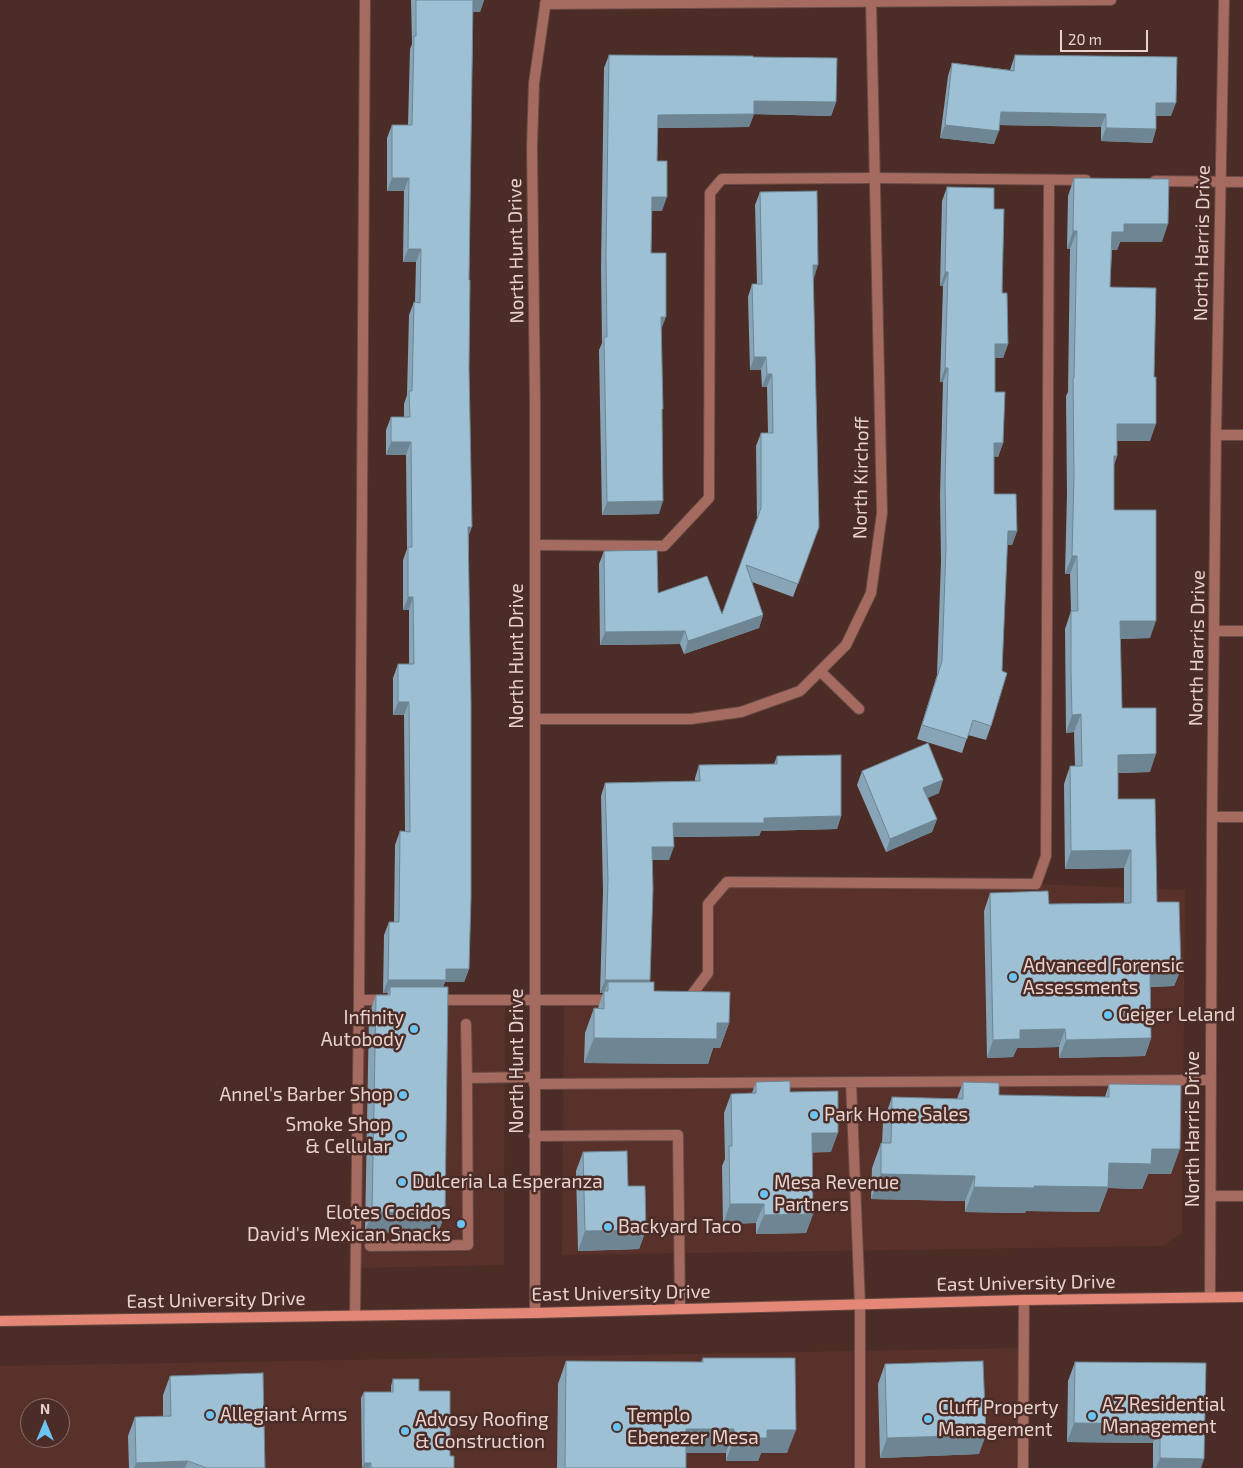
<!DOCTYPE html>
<html>
<head>
<meta charset="utf-8">
<style>
	body { margin:0 }
	#map { position:relative; width:1243px; height:1468px; overflow:hidden; background:#4b2c26; font-family:"Exo 2",sans-serif }
	canvas { display:block }
	.north { position:absolute; left:20px; top:1398px; width:50px; height:50px; box-sizing:border-box; background:#4b2c26; border:1px solid #896e69; border-radius:50%; rotate:0deg; font-size:14px; font-weight:700; line-height:20px; text-align:center; color:#e7d2ce }
	.north::after { content:''; display:block; margin:auto; width:18px; height:22px; background:#6cc3f2; clip-path:polygon(50% 0,100% 100%,50% 72%,0 100%) }
	.scale { position:absolute; left:1060px; top:30px; width:88px; height:22px; box-sizing:border-box; border:2px solid #e7d2ce; border-top:0; padding-left:6px; font-size:15px; line-height:18px; white-space:nowrap; color:#e7d2ce; -webkit-text-stroke:4px #4b2c26; paint-order:stroke }
</style>
</head>
<body>
<div id="map">
<canvas width="1243" height="1468"></canvas>
<div class="north">N</div>
<div class="scale">20 m</div>
</div>
<script>
const ctx = document.querySelector('canvas').getContext('2d');
ctx.lineJoin = 'round';
function fillPath(path, color) {
  ctx.fillStyle = color;
  ctx.fill(path, 'evenodd');
}
function shape(rows) {
  const path = new Path2D();
  for (const r of rows) {
    path.moveTo(r[0], r[1]);
    for (let i = 2; i < r.length; i += 2) path.lineTo(r[i], r[i + 1]);
  }
  return path;
}
function strokePath(path, color, width, dash) {
  ctx.strokeStyle = color;
  ctx.lineWidth = width;
  ctx.lineCap = dash ? 'butt' : 'round';
  ctx.setLineDash(dash || []);
  ctx.stroke(path);
}
function drawText(font, color, halo, rows, align = 'center') {
  ctx.font = font + ' "Exo 2",sans-serif';
  ctx.lineWidth = 5;
  ctx.setLineDash([]);
  ctx.textBaseline = 'middle';
  ctx.strokeStyle = halo;
  ctx.fillStyle = color;
  for (const [text, x, y, turn = 0] of rows) {
    ctx.save();
    ctx.translate(x, y);
    ctx.rotate((+turn || 0) * Math.PI / 180);
    ctx.textAlign = isNaN(turn) ? turn : align;
    if (halo) ctx.strokeText(text, 0, 0);
    ctx.fillText(text, 0, 0);
    ctx.restore();
  }
}
fillPath(shape([
	[727,882,1036,884,1185,890,1182,1232,1163,1246,562,1255,564,1000,689,999,708,973,708,904],
	[359,1000,505,1000,504,1265,355,1268],
	[1024,1348,1023,1468,0,1468,0,1366],
	[30,1408,60,1408,60,1438,30,1438]
]), '#58322a');
const lane = shape([
	[1155,181,1243,182],
	[1216,435,1243,435],
	[535,545,664,546,709,498,710,193,722,179,876,178,1086,180],
	[1212,817,1243,817],
	[359,1000,388,1000],
	[435,1000,613,1000],
	[685,1000,688,1000,708,973,708,904,727,882,1036,884,1046,856,1049,180],
	[466,1024,467,1078,534,1077],
	[851,1082,860,1305,860,1468],
	[534,1084,1211,1080],
	[534,1136,678,1135,680,1309],
	[1211,1196,1243,1196],
	[370,1246,468,1245,467,1078],
	[355,1315,359,1000,365,0]
]);
const street = shape([
	[545,4,1111,0],
	[1215,631,1243,631],
	[820,671,859,709],
	[535,719,691,719,741,712,800,691,846,645,871,593,882,513,871,1],
	[1210,1297,1212,817,1216,435,1224,0],
	[535,1313,535,402,532,147,534,83,546,0],
	[1023,1468,1024,1300]
]);
const secondary = shape([
	[0,1321,535,1313,1024,1300,1243,1297]
]);
strokePath(lane, '#674a44', 12);
strokePath(street, '#674a44', 12);
strokePath(secondary, '#674a44', 12);
strokePath(lane, '#a66b60', 10);
strokePath(street, '#a66b60', 10);
strokePath(secondary, '#e58776', 10);
fillPath(shape([
	[411,0,484,0,480,12,473,12,469,280,469,969,464,982,445,982,443,987,445,1213,438,1233,365,1232,369,1014,376,995,387,995,388,993,383,993,384,935,389,922,394,922,395,845,400,831,405,831,404,715,393,715,393,678,398,664,409,664,409,610,403,610,403,560,407,549,406,455,386,455,386,430,391,417,404,417,404,404,407,395,409,315,414,302,415,302,416,262,403,262,404,191,387,191,387,138,392,125,408,125,410,49,412,44],
	[609,55,753,57,836,102,831,116,754,114,749,127,658,128,657,161,662,211,652,211,651,253,661,330,662,412,659,514,602,515,599,350,602,343,601,268,604,68],
	[1015,55,1171,116,1156,116,1156,129,1152,143,1101,141,1101,127,999,125,994,144,940,138,948,76,952,63,1010,70],
	[1074,178,1162,242,1120,242,1117,250,1112,250,1110,287,1150,441,1117,441,1117,456,1114,465,1114,510,1150,638,1120,639,1122,708,1150,772,1118,773,1118,799,1181,969,1174,986,1150,987,1151,1038,1145,1056,1059,1058,1059,1047,1017,1048,1013,1057,987,1058,984,911,990,893,1049,904,1124,903,1124,868,1065,869,1064,784,1070,766,1075,766,1074,732,1066,733,1065,629,1071,611,1070,574,1065,574,1067,494,1066,396,1068,392,1070,249,1067,249,1068,196],
	[947,187,994,209,1008,344,1003,358,995,358,995,392,1003,443,998,457,994,457,994,494,1017,531,1012,545,1007,545,991,726,986,740,968,735,962,753,917,739,937,675,941,561,940,495,943,382,940,382,943,286,940,286,942,201],
	[760,192,814,278,813,278,819,527,793,597,752,582,763,615,759,628,684,654,680,644,600,645,599,564,604,551,658,593,722,614,757,521,756,446,761,433,768,433,767,387,762,387,761,370,750,370,748,297,752,284,757,284,755,205],
	[777,756,841,816,837,829,761,831,759,836,674,837,669,860,652,860,650,982,654,991,729,1023,720,1048,713,1048,708,1064,584,1063,585,1033,594,1008,598,1008,603,993,600,993,603,892,601,796,605,783,695,781,695,778,699,765,774,764],
	[862,771,939,793,927,798,937,819,932,832,886,852,857,785],
	[756,1082,790,1092,831,1152,812,1152,813,1214,806,1233,756,1234,756,1223,723,1224,722,1166,725,1159,724,1113,731,1094,752,1093],
	[963,1082,999,1095,1105,1097,1109,1084,1171,1174,1148,1174,1142,1189,1108,1188,1099,1212,1026,1211,1025,1213,965,1212,965,1201,871,1199,872,1168,881,1143,882,1143,883,1123,892,1097,957,1099],
	[583,1152,628,1186,646,1230,639,1249,578,1251,576,1171],
	[703,1358,787,1453,761,1453,758,1461,726,1461,726,1453,686,1453,686,1468,557,1468,558,1384,566,1361,701,1362],
	[1075,1362,1206,1363,1201,1468,1153,1468,1153,1443,1067,1442,1068,1381],
	[885,1364,979,1454,880,1458,878,1384],
	[170,1376,265,1468,129,1468,128,1436,135,1417,163,1416,163,1395],
	[393,1379,419,1391,450,1456,454,1468,362,1468,361,1398,364,1392,391,1392,391,1386]
]), '#87a5b6');
fillPath(shape([
	[473,0,484,0,480,12,469,12],
	[754,101,836,102,831,116,749,114],
	[1156,103,1176,103,1171,116,1152,116],
	[1001,112,1106,114,1101,127,996,125],
	[754,114,749,127,653,128,658,115],
	[945,125,999,131,994,144,940,138],
	[1106,128,1156,129,1152,143,1101,141],
	[392,178,409,178,404,191,387,191],
	[652,197,667,197,662,211,647,211],
	[1124,224,1168,224,1162,242,1120,242,1117,250,1106,250,1112,232],
	[1073,231,1077,231,1070,249,1067,249],
	[408,249,421,249,416,262,403,262],
	[813,265,818,265,814,278,808,278],
	[945,272,948,272,943,286,940,286],
	[661,317,666,317,661,330],
	[995,344,1008,344,1003,358,990,358],
	[754,357,766,357,761,370,750,370],
	[945,368,948,368,943,382,940,382],
	[767,374,772,374,767,387,762,387],
	[1117,424,1156,424,1150,441,1110,441],
	[391,442,411,442,406,455,386,455],
	[994,443,1003,443,998,457,989,457],
	[1114,456,1117,456,1111,474],
	[663,501,659,514,602,515,607,502],
	[468,527,472,527,467,540],
	[1008,531,1017,531,1012,545,1002,545],
	[1072,556,1077,556,1070,574,1065,574],
	[408,597,413,597,409,610,403,610],
	[763,615,759,628,684,654,688,641],
	[1120,621,1156,621,1150,638,1114,639],
	[685,631,680,644,600,645,605,632],
	[398,702,409,702,404,715,393,715],
	[1081,714,1074,732,1066,733,1072,715],
	[1156,754,1150,772,1111,773,1118,755],
	[943,780,939,793,918,802,923,788],
	[841,816,837,829,761,831,759,836,668,837,673,823,764,818],
	[937,819,932,832,886,852,890,839],
	[652,847,674,847,669,860,647,860],
	[1131,850,1124,868,1065,869,1071,851],
	[446,969,469,969,464,982,445,982,441,993,390,987,388,993,383,993,388,980],
	[1150,969,1181,969,1174,986,1143,987],
	[605,980,650,980,646,993,608,991,608,982,604,993,604,991,603,993,600,993],
	[717,1023,729,1023,720,1048,713,1048,708,1064,584,1063,594,1038],
	[1065,1029,1059,1047,1017,1048,1013,1057,987,1058,993,1040,1020,1030],
	[1151,1038,1145,1056,1059,1058,1066,1040],
	[812,1133,838,1133,831,1152,805,1153],
	[1152,1149,1180,1149,1171,1174,1148,1174,1142,1189,1108,1188,1099,1212,1026,1211,1025,1213,965,1212,974,1187,1109,1163],
	[881,1174,975,1176,965,1201,871,1199],
	[730,1204,764,1204,756,1223,723,1224],
	[372,1212,445,1213,438,1233,365,1232],
	[813,1214,806,1233,756,1234,764,1215],
	[646,1230,639,1249,578,1251,585,1231],
	[1074,1423,1160,1424,1153,1443,1067,1442],
	[686,1429,734,1429,726,1453,677,1453],
	[767,1430,796,1430,787,1453,761,1453,758,1461,726,1461,734,1438],
	[986,1435,979,1454,880,1458,887,1438],
	[1160,1458,1204,1459,1201,1468,1156,1468],
	[188,1461,185,1468,134,1468,136,1463],
	[364,1463,371,1463,369,1468,362,1468]
]), '#6e8694');
const building = shape([
	[416,0,473,0,469,280,470,280,469,367,472,527,468,527,471,701,471,898,469,969,446,969,446,980,388,980,389,922,399,922,400,831,410,832,409,702,398,702,398,664,414,664,413,597,408,597,408,547,412,547,411,442,391,442,391,417,410,417,409,391,412,391,414,302,420,303,421,249,408,249,409,178,392,178,392,125,412,125,414,36,416,36,416,0],
	[609,55,753,56,753,57,837,58,836,102,754,101,754,114,658,115,657,161,667,161,667,197,652,197,651,253,666,253,666,317,661,317,663,409,662,409,663,501,607,502,604,337,607,337,606,255,609,55],
	[1015,55,1177,57,1176,103,1156,103,1156,129,1106,128,1106,114,1001,112,999,131,945,125,952,63,1014,71,1015,55],
	[1074,178,1169,179,1168,224,1124,224,1124,232,1112,232,1110,287,1156,288,1154,377,1156,377,1156,424,1117,424,1117,456,1114,456,1114,510,1156,510,1156,621,1120,621,1122,708,1156,708,1156,754,1118,755,1118,799,1155,799,1157,902,1179,902,1181,969,1150,969,1151,1038,1066,1040,1065,1029,1020,1030,1020,1039,993,1040,990,893,1048,891,1049,904,1131,903,1131,850,1071,851,1070,766,1082,766,1081,714,1072,715,1071,672,1071,611,1078,611,1077,556,1072,556,1074,476,1073,378,1074,378,1077,231,1073,231,1074,178],
	[947,187,994,188,994,209,1004,209,1002,293,1007,293,1008,344,995,344,995,392,1005,392,1003,443,994,443,994,494,1016,494,1017,531,1008,531,1002,671,1007,673,991,726,973,720,967,739,922,725,942,661,946,547,945,481,948,368,945,368,948,272,945,272,947,187],
	[817,191,818,265,813,265,819,527,798,584,746,565,763,615,688,641,685,631,605,632,604,551,657,550,658,593,707,576,722,614,761,508,761,433,773,433,772,374,767,374,766,357,754,357,752,284,762,284,760,192,817,191],
	[928,743,943,780,923,788,937,819,890,839,862,771,928,743],
	[841,755,841,816,764,818,764,823,673,823,674,847,652,847,653,889,650,980,605,980,608,879,605,783,700,781,699,765,777,764,777,756,841,755],
	[608,982,654,982,654,991,730,992,729,1023,717,1023,717,1039,594,1038,594,1008,604,1009,604,991,608,991,608,982],
	[390,987,448,987,445,1213,372,1212,376,995,390,995,390,987],
	[790,1081,790,1092,838,1091,838,1133,812,1133,813,1214,764,1215,764,1204,730,1204,729,1146,732,1146,731,1094,756,1093,756,1082,790,1081],
	[963,1082,999,1083,999,1095,1109,1097,1109,1084,1181,1085,1180,1149,1152,1149,1151,1164,1109,1163,1108,1187,1034,1186,1034,1188,974,1187,975,1176,881,1174,881,1143,891,1143,892,1097,963,1099,963,1082],
	[627,1151,628,1186,645,1186,646,1230,585,1231,583,1152,627,1151],
	[703,1358,795,1358,796,1430,767,1430,767,1438,734,1438,734,1429,686,1429,686,1468,565,1468,566,1361,703,1362,703,1358],
	[983,1361,986,1435,887,1438,885,1364,983,1361],
	[1075,1362,1206,1363,1204,1459,1160,1458,1160,1424,1074,1423,1075,1362],
	[263,1373,265,1468,207,1468,188,1461,136,1463,135,1417,171,1416,170,1376,263,1373],
	[393,1379,419,1379,419,1391,450,1391,450,1456,454,1456,454,1468,371,1468,371,1463,364,1463,364,1392,393,1392,393,1379]
]);
fillPath(building, '#9dc0d4');
strokePath(building, '#6e8694', 1);
for (const [x, y, r, color] of [
	[1013,977,5,"#6cc3f2"],
	[1108,1015,5,"#6cc3f2"],
	[414,1029,5,"#6cc3f2"],
	[403,1095,5,"#6cc3f2"],
	[814,1115,5,"#6cc3f2"],
	[401,1136,5,"#6cc3f2"],
	[402,1182,5,"#6cc3f2"],
	[764,1194,5,"#6cc3f2"],
	[461,1224,5,"#6cc3f2"],
	[608,1227,5,"#6cc3f2"],
	[210,1415,5,"#6cc3f2"],
	[1092,1416,5,"#6cc3f2"],
	[928,1419,5,"#6cc3f2"],
	[617,1427,5,"#6cc3f2"],
	[405,1431,5,"#6cc3f2"]
]) {
  const dot = new Path2D();
  dot.arc(x, y, r, 0, 2 * Math.PI);
  ctx.fillStyle = color;
  ctx.fill(dot);
  strokePath(dot, '#4b2c26', 2);
}
drawText('19px', '#e7d2ce', '#4b2c26', [
	["North Harris Drive",1202,243,-89],
	["North Hunt Drive",516,251,-91],
	["North Kirchoff",861,478,-89],
	["North Harris Drive",1197,648,-89],
	["North Hunt Drive",517,656,-90],
	["North Hunt Drive",517,1061,-90],
	["North Harris Drive",1193,1129,-90],
	["East University Drive",1026,1283,-1],
	["East University Drive",621,1293,-1],
	["East University Drive",216,1300,-1]
]);
drawText('19px', '#e7d2ce', '#4b2c26', [
	["Advanced Forensic",1023,966],
	["Assessments",1023,988],
	["Geiger Leland",1118,1015],
	["Infinity",404,1018,"right"],
	["Autobody",404,1040,"right"],
	["Annel's Barber Shop",393,1095,"right"],
	["Park Home Sales",824,1115],
	["Smoke Shop",391,1125,"right"],
	["& Cellular",391,1147,"right"],
	["Dulceria La Esperanza",412,1182],
	["Mesa Revenue",774,1183],
	["Partners",774,1205],
	["Elotes Cocidos",451,1213,"right"],
	["David's Mexican Snacks",451,1235,"right"],
	["Backyard Taco",618,1227],
	["AZ Residential",1102,1405],
	["Management",1102,1427],
	["Cluff Property",938,1408],
	["Management",938,1430],
	["Allegiant Arms",220,1415],
	["Templo",627,1416],
	["Ebenezer Mesa",627,1438],
	["Advosy Roofing",415,1420],
	["& Construction",415,1442]
], 'left');
</script>
</body>
</html>
